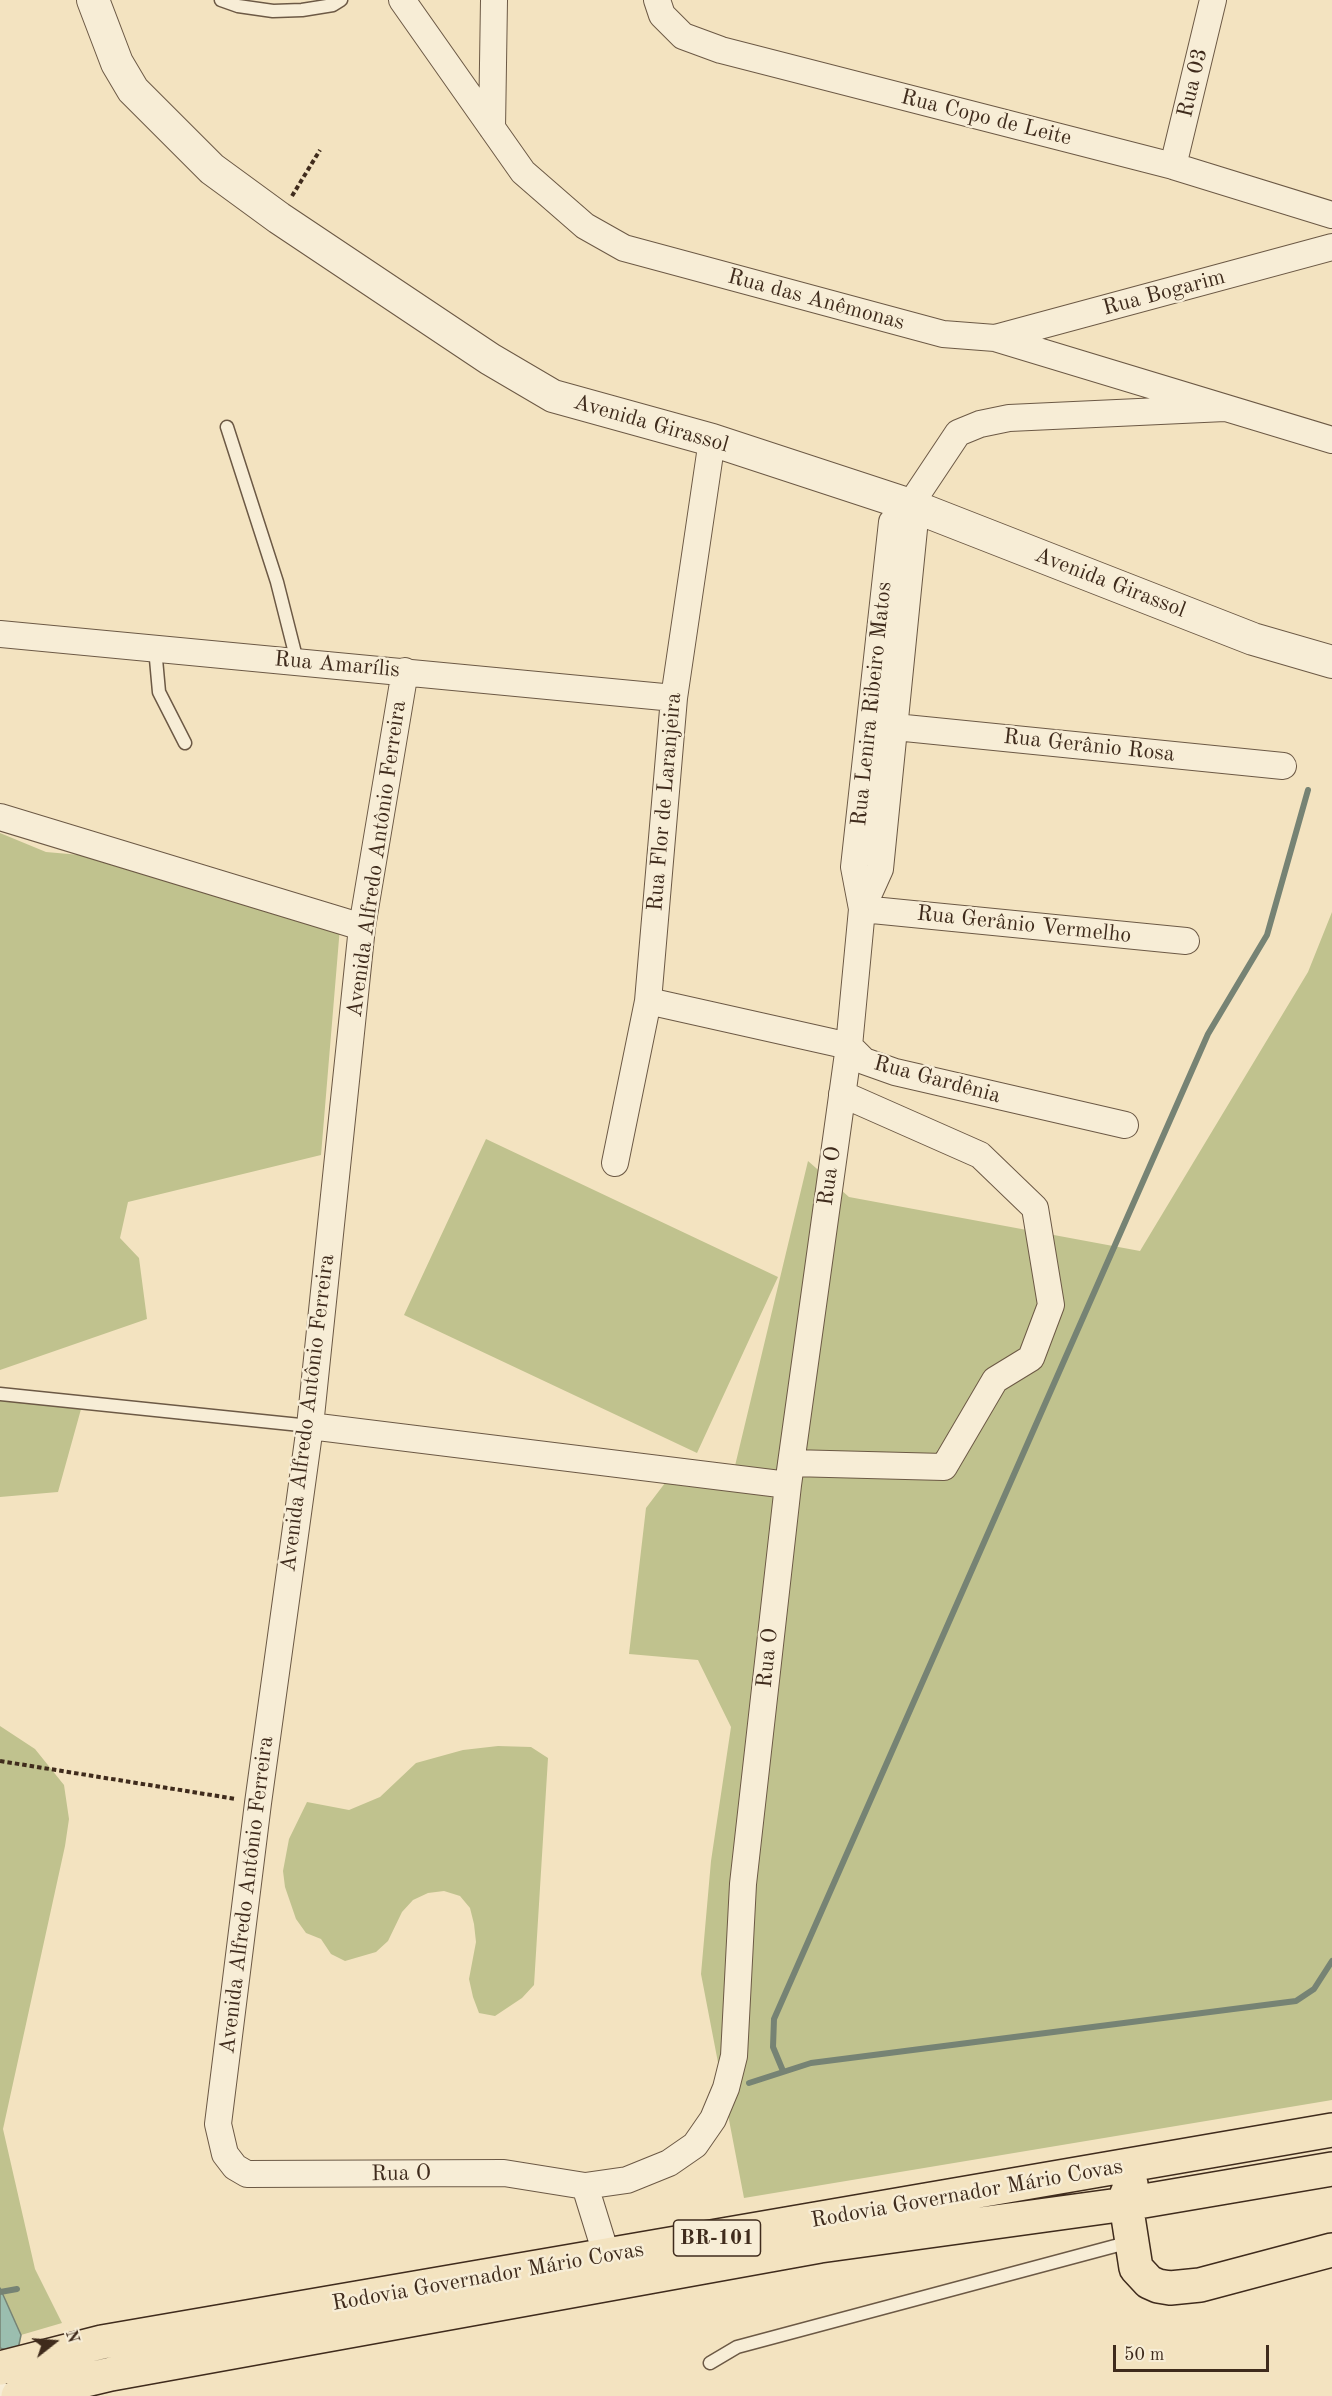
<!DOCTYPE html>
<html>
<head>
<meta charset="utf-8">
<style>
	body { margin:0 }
	#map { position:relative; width:1332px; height:2396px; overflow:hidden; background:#f3e3c0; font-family:"Old Standard TT",serif }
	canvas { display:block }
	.north { position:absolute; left:24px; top:2312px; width:60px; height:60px; -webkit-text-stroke:4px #f7edd6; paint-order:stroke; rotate:73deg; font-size:16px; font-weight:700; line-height:24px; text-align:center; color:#3f2b1c }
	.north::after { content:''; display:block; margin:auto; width:21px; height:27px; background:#3f2b1c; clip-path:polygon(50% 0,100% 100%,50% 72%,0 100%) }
	.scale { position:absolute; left:1113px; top:2345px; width:156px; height:27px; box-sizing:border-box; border:3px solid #3f2b1c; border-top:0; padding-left:8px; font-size:18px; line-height:21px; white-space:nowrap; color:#3f2b1c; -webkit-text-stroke:4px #f7edd6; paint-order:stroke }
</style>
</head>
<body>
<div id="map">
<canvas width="1332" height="2396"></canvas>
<div class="north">N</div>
<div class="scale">50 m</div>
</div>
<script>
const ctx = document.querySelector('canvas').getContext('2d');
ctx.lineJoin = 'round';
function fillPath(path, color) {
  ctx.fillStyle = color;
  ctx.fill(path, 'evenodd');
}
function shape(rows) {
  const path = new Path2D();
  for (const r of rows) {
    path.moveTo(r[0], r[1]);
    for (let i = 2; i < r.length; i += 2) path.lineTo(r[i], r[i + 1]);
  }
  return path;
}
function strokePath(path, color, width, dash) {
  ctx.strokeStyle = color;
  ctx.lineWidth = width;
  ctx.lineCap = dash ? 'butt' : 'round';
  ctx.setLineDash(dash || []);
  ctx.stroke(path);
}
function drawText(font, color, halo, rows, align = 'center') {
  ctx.font = font + ' "Old Standard TT",serif';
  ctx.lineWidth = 5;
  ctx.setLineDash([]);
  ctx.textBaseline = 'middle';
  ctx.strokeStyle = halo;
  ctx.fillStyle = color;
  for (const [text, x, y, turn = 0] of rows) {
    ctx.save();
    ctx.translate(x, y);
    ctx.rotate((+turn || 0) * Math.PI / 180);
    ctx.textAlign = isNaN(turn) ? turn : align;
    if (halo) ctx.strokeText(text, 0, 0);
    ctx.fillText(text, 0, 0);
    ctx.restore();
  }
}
fillPath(shape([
	[0,833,46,852,115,858,340,927,321,1155,128,1202,120,1238,139,1258,147,1319,0,1370],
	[1332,912,1332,2100,744,2198,701,1974,711,1861,731,1727,698,1660,629,1654,646,1508,681,1462,734,1470,808,1161,849,1197,1140,1251,1308,972],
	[486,1139,778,1277,697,1453,404,1315],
	[0,1394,83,1402,58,1492,0,1497],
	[0,1726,35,1749,64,1785,69,1819,65,1846,3,2129,35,2269,62,2323,21,2335,0,2288],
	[498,1746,531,1747,548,1758,534,1985,522,1998,495,2016,479,2013,473,1997,469,1979,476,1942,474,1924,470,1908,460,1896,444,1891,428,1893,413,1900,402,1912,388,1941,376,1952,345,1961,331,1954,321,1939,306,1933,296,1919,285,1887,283,1871,289,1839,307,1802,349,1810,380,1797,416,1763,463,1750]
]), '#c0c28e');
const water = shape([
	[0,2288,21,2335,17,2354,0,2348,0,2288]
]);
fillPath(water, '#9bbeaf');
strokePath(water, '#768374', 1.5);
strokePath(shape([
	[783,2071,773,2047,774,2019,1208,1034,1267,935,1308,790],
	[749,2083,811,2063,1296,2001,1314,1989,1332,1961],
	[0,2292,17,2289]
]), '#768374', 6);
const service = shape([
	[221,0,238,6,273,11,302,10,333,5,341,0],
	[227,427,277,582,297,661],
	[155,648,159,692,185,743],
	[0,1394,310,1426],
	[710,2363,737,2347,1130,2242]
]);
const minor = shape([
	[402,0,523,172,585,226,624,248,943,334,995,338,1332,440],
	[657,0,662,15,683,36,721,50,1173,166,1332,215],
	[492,128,494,0],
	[1173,166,1213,0],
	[995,338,1332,247],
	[0,634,674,698],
	[405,671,362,927,310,1426,258,1803,218,2124,225,2154,235,2167,247,2174,504,2173,585,2186,607,2257],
	[895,727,1283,766],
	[0,817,362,927],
	[862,909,880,869,914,529,910,505],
	[862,909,1186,941],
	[648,1001,849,1046,864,1061,895,1072,1125,1125],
	[615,1163,648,1001,674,698,712,440],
	[310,1426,788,1485],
	[791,1463,944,1467,995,1380,1031,1358,1051,1305,1035,1208,980,1155,842,1094],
	[585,2186,627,2180,669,2163,695,2145,713,2119,726,2088,734,2056,743,1884,788,1485,849,1046,862,909,854,867,892,522,910,505,958,433,980,424,1009,418,1225,408],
	[0,2395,0,2396]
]);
const tertiary = shape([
	[93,0,117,63,133,90,212,169,279,218,490,359,553,396,712,440,910,505,1253,639,1332,662]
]);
const motorway = shape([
	[1131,2184,1126,2196,1126,2204,1136,2268,1149,2282,1158,2286,1170,2288,1200,2285,1332,2250],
	[0,2368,102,2342,1332,2130],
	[18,2396,111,2374,820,2246,1126,2204,1332,2169]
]);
strokePath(service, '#6c5945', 15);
strokePath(minor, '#6c5945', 28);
strokePath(tertiary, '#6c5945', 34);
strokePath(motorway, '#3f2b1c', 36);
strokePath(shape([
	[292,196,320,150],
	[0,1761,236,1799]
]), '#3f2b1c', 4, [4.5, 3]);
strokePath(service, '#f7edd6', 12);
strokePath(minor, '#f7edd6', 26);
strokePath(tertiary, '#f7edd6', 32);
strokePath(motorway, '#f3e3c0', 33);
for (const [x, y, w] of [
	[717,2238,87]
]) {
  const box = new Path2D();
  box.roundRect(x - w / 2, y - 18, w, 36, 4.5);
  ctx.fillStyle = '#f7edd6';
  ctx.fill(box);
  strokePath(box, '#3f2b1c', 1.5);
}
drawText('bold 21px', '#3f2b1c', null, [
	["BR-101",717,2238]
]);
drawText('22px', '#3f2b1c', '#f7edd6', [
	["Rua 03",1193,83,-77],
	["Rua Copo de Leite",986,118,14],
	["Rua Bogarim",1164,293,-15],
	["Rua das Anêmonas",816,300,15],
	["Avenida Girassol",651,424,16],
	["Avenida Girassol",1110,583,21],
	["Rua Amarílis",337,665,5],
	["Rua Lenira Ribeiro Matos",872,704,-84],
	["Rua Gerânio Rosa",1089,746,6],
	["Rua Flor de Laranjeira",665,802,-85],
	["Avenida Alfredo Antônio Ferreira",377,859,-82],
	["Rua Gerânio Vermelho",1024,925,6],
	["Rua Gardênia",937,1080,15],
	["Rua O",830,1176,-82],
	["Avenida Alfredo Antônio Ferreira",308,1413,-83],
	["Rua O",768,1658,-84],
	["Avenida Alfredo Antônio Ferreira",247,1895,-83],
	["Rua O",401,2174,-1],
	["Rodovia Governador Mário Covas",967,2194,-10],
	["Rodovia Governador Mário Covas",488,2277,-10]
]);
</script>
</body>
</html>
